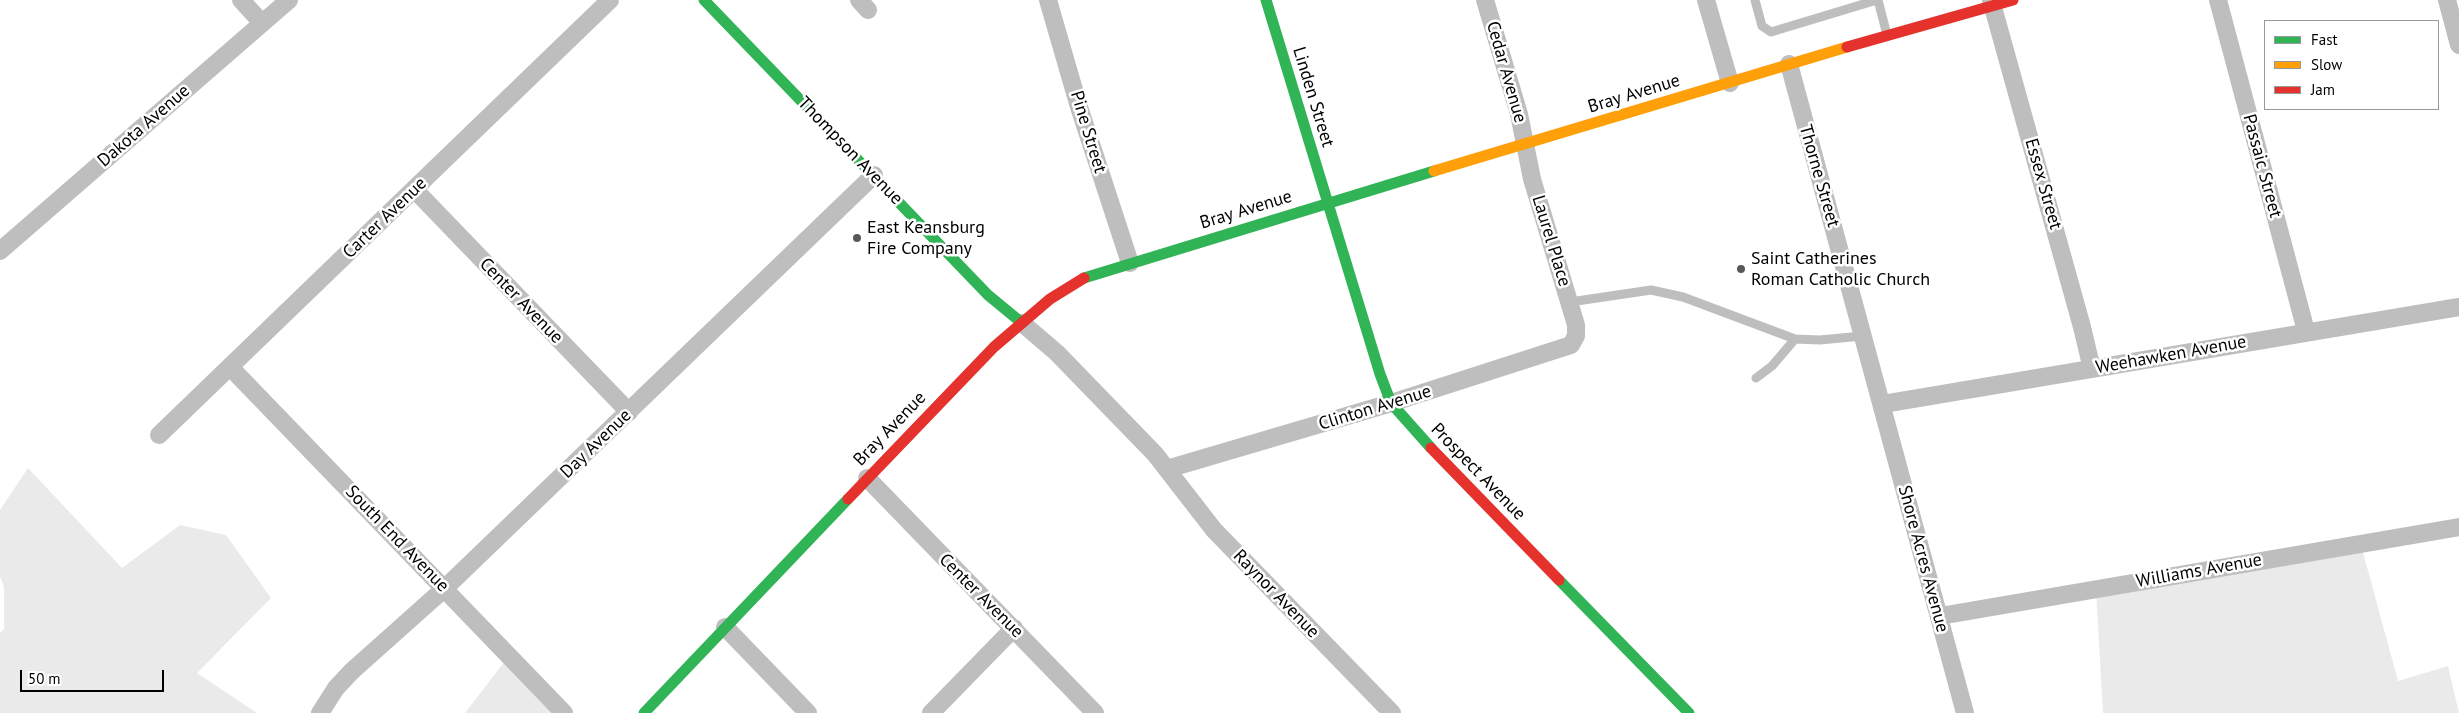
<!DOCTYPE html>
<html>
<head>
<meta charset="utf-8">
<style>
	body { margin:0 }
	#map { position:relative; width:2459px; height:713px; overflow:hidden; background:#fff; font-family:"PT Sans",sans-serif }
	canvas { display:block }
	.legend { position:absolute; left:2264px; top:20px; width:175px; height:90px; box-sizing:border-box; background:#fff; border:1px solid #999; margin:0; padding:6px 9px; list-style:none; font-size:15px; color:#000 }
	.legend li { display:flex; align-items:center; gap:10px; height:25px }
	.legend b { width:25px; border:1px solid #999 }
	.scale { position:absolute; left:20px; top:670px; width:144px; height:22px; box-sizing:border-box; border:2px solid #000; border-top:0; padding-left:6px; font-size:15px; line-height:18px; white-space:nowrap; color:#000; -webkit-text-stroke:4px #fff; paint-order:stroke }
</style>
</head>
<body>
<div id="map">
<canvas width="2459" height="713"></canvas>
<ul class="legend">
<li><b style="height:6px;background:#30b455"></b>Fast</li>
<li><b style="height:6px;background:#ff9f0a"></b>Slow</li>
<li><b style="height:6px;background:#e5322d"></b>Jam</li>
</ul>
<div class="scale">50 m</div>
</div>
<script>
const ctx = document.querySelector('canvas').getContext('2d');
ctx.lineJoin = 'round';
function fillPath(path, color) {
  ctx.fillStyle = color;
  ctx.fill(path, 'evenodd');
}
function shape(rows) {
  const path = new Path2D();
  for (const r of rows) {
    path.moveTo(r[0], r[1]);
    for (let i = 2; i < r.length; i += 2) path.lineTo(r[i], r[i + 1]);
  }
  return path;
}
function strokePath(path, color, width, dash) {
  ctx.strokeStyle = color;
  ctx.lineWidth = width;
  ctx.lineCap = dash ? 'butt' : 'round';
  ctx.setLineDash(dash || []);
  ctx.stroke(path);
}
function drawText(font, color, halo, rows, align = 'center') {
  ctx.font = font + ' "PT Sans",sans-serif';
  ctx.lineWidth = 5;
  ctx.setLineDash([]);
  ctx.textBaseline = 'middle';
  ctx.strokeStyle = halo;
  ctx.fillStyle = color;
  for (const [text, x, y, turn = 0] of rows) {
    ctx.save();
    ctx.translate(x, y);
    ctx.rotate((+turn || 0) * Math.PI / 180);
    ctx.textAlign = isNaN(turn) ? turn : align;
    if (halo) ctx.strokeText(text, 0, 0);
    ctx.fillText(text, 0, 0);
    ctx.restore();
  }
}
fillPath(shape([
	[28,468,122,568,180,525,226,535,271,598,197,673,257,713,0,713,0,633,4,629,4,587,0,576,0,510],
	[2361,545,2398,681,2448,666,2459,713,2103,713,2096,590],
	[508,657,565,713,465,713]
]), '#eaeaea');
strokePath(shape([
	[1755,0,1762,26,1771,32,1877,0],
	[1878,0,1887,35],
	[1570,302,1651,290,1683,297,1795,339,1820,340,1862,336],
	[1756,378,1772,366,1795,339]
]), '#bebebe', 9);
strokePath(shape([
	[241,0,262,23],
	[859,0,868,10],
	[1048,0,1079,107,1130,263],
	[1706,0,1730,83],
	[1991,0,2082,327,2092,369],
	[2218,0,2306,331],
	[2447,0,2459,45],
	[1789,64,1965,713],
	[414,189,629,412],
	[0,251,289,0],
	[1022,323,1057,353,1155,454,1214,530,1392,713],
	[230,367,564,713],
	[1883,404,2459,307],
	[159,435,610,0],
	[1167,469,1391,403,1571,345,1576,336,1576,325,1532,179,1519,114,1485,0],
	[867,478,1095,713],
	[1940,616,2459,527],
	[725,627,808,713],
	[320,713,336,688,352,671,445,588,874,175],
	[931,713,1014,628]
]), '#bebebe', 18);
strokePath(shape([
	[704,0,988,295,1022,323],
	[1266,0,1380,374,1391,403,1431,448],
	[1084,278,1434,171],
	[1559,580,1689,713],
	[644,713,848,499]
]), '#30b455', 11);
strokePath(shape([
	[1434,171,1847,47]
]), '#ff9f0a', 11);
strokePath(shape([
	[1847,47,2013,0],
	[1431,448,1559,580],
	[848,499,994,347,1050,299,1084,278]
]), '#e5322d', 11);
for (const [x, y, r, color] of [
	[857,238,5,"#595959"],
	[1741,269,5,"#595959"]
]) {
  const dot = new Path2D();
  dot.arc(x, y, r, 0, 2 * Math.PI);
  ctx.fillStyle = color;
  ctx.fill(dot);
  strokePath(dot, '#fff', 2);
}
drawText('18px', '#000', '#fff', [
	["Cedar Avenue",1506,72,74],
	["Bray Avenue",1634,94,-17],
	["Linden Street",1313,97,73],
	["Dakota Avenue",144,126,-41],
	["Pine Street",1088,132,73],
	["Thompson Avenue",850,151,46],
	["Passaic Street",2262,166,75],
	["Thorne Street",1819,176,74],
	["Essex Street",2043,184,74],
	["Bray Avenue",1246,210,-17],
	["Carter Avenue",385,218,-44],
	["Laurel Place",1551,241,73],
	["Center Avenue",521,301,46],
	["Weehawken Avenue",2171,355,-10],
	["Clinton Avenue",1375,408,-17],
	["Bray Avenue",890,429,-46],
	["Day Avenue",596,444,-44],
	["Prospect Avenue",1478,472,46],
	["South End Avenue",397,539,46],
	["Shore Acres Avenue",1923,559,75],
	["Williams Avenue",2199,571,-10],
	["Raynor Avenue",1276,594,46],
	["Center Avenue",981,596,45]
]);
drawText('18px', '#000', '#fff', [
	["East Keansburg",867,228],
	["Fire Company",867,249],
	["Saint Catherines",1751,259],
	["Roman Catholic Church",1751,280]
], 'left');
</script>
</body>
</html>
